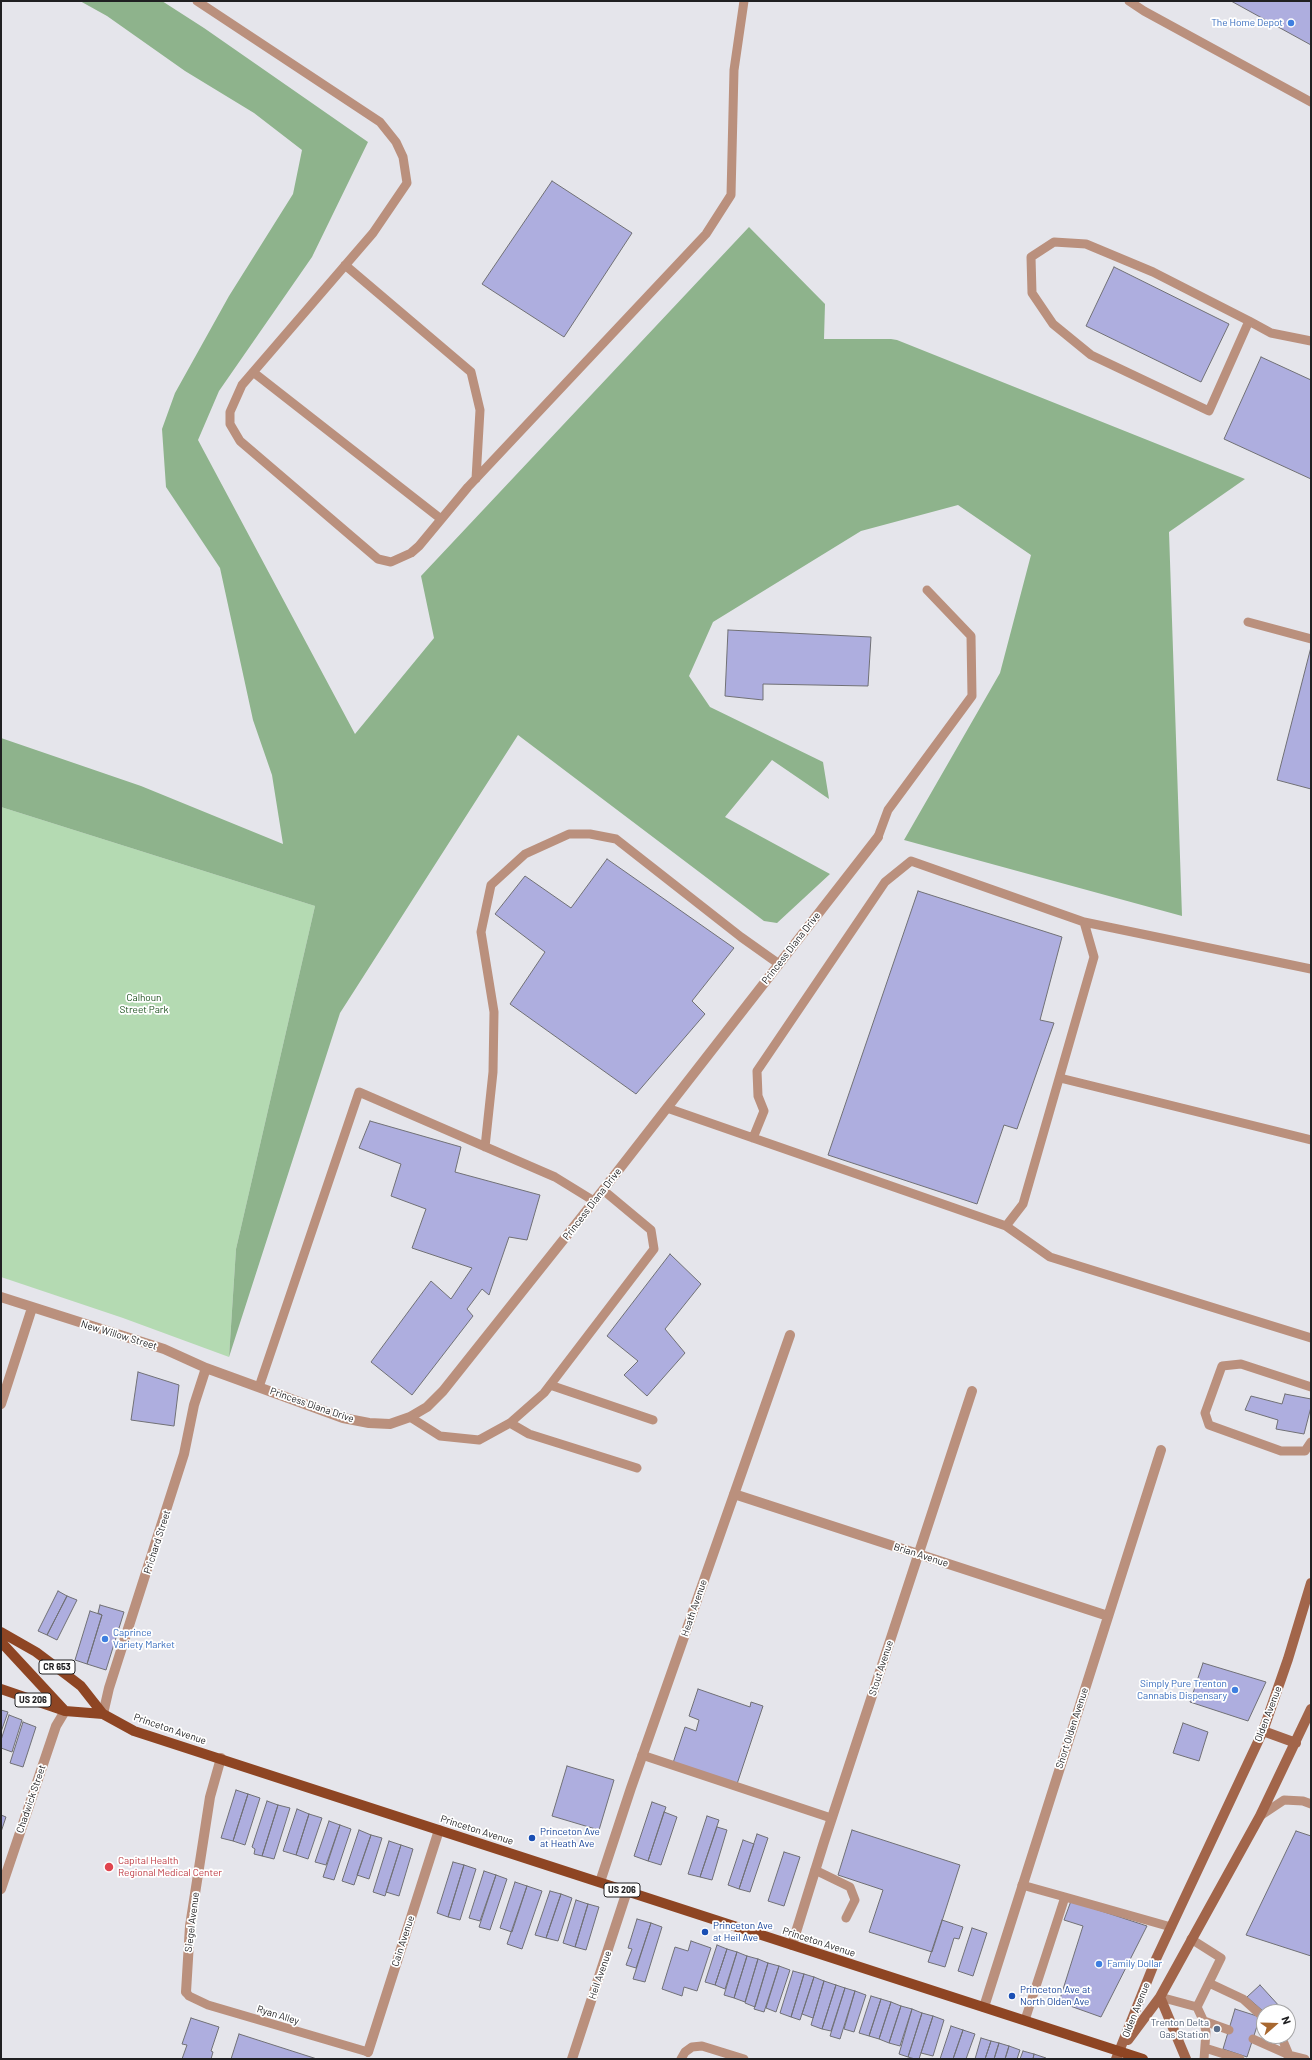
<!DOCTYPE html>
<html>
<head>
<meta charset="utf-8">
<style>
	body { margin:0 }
	#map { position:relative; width:1312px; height:2060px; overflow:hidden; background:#e5e5eb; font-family:Barlow,sans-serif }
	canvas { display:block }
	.frame { position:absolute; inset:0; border:2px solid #202022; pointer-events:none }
	.north { position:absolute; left:1256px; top:2004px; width:40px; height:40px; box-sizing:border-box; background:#fff; border:1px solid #a6a6a7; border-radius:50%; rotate:70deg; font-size:11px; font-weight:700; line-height:16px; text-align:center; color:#202022 }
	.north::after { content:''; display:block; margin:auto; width:14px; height:18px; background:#a86830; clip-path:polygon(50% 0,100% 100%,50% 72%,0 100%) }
</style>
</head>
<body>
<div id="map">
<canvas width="1312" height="2060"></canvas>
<div class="frame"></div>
<div class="north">N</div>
</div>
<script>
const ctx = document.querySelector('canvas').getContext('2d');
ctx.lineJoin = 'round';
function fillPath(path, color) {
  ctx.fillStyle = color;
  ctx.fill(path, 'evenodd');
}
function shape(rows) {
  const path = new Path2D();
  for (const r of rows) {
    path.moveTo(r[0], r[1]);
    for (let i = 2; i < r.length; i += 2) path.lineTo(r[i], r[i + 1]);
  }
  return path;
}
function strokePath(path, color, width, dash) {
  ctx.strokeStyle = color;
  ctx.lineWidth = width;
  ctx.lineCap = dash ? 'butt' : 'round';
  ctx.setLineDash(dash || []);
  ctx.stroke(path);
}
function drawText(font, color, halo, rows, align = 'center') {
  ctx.font = font + ' Barlow,sans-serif';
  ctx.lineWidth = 3.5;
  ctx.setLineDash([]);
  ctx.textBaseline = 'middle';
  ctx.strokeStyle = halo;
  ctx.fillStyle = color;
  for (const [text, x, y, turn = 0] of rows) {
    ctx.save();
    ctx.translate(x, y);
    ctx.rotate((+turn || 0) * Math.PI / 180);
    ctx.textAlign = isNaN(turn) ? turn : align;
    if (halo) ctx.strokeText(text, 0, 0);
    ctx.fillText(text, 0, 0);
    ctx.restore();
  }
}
fillPath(shape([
	[1,807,315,906,236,1249,229,1357,123,1318,1,1277]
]), '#b4dab2');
fillPath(shape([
	[80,1,162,1,204,28,368,142,312,257,219,391,198,440,355,734,434,638,421,576,749,227,825,304,824,339,891,339,897,340,1245,479,1169,532,1182,916,904,840,1000,673,1031,555,958,505,861,531,713,622,689,676,710,707,823,762,829,799,772,760,725,817,830,874,777,923,764,921,518,735,340,1013,229,1357,236,1249,315,906,1,807,1,738,141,786,283,844,272,775,253,720,220,568,166,487,162,429,175,393,229,296,293,194,302,150,254,113,185,71,107,16]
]), '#8eb38c');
const building = shape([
	[1231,1,1311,1,1311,45,1231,1],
	[552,181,632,233,564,337,482,284,552,181],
	[1114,267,1229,324,1201,382,1086,326,1114,267],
	[1261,357,1311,380,1311,479,1224,439,1261,357],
	[728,630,871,637,868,686,763,684,763,700,725,696,728,630],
	[1311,647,1311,789,1277,780,1311,647],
	[607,859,734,948,692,1001,705,1014,636,1094,510,1004,545,952,495,914,525,876,571,908,607,859],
	[918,891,1062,937,1040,1020,1054,1023,1017,1129,1004,1125,977,1204,828,1155,918,891],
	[370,1121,461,1147,455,1172,540,1195,527,1240,509,1237,489,1295,482,1289,467,1309,473,1316,412,1395,371,1362,431,1281,451,1299,472,1268,412,1248,426,1209,391,1196,401,1164,359,1148,370,1121],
	[670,1254,701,1284,665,1329,685,1353,647,1396,624,1375,638,1361,607,1336,670,1254],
	[138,1372,179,1385,174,1426,131,1420,138,1372],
	[1285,1394,1311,1399,1311,1407,1304,1434,1276,1429,1278,1420,1245,1410,1251,1396,1282,1404,1285,1394],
	[58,1591,67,1596,47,1635,38,1631,58,1591],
	[67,1596,77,1600,57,1640,47,1635,67,1596],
	[100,1605,124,1612,106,1670,87,1664,102,1615,98,1613,100,1605],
	[90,1611,102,1615,87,1664,75,1660,90,1611],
	[1203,1663,1266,1682,1248,1721,1190,1702,1203,1663],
	[698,1689,750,1707,751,1702,763,1706,737,1784,673,1763,685,1727,696,1731,699,1720,689,1716,698,1689],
	[1,1710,8,1712,1,1732,1,1710],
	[9,1715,22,1720,12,1752,1,1748,1,1740,9,1715],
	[23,1722,36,1727,23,1767,10,1763,23,1722],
	[1183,1723,1208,1732,1199,1761,1173,1753,1183,1723],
	[567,1766,614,1780,599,1830,552,1816,567,1766],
	[236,1790,248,1794,233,1841,221,1838,236,1790],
	[248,1794,260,1798,245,1845,233,1841,248,1794],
	[267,1801,278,1805,262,1856,254,1854,255,1849,252,1847,267,1801],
	[652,1802,666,1807,648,1861,634,1856,652,1802],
	[278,1805,290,1808,274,1859,262,1856,278,1805],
	[297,1809,309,1814,296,1855,283,1851,297,1809],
	[664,1812,677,1817,661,1865,648,1861,664,1812],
	[309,1814,322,1818,308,1859,296,1855,309,1814],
	[1,1815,6,1817,1,1832,1,1815],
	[707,1816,719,1820,700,1877,688,1874,707,1816],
	[329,1821,340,1825,326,1865,315,1862,329,1821],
	[340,1825,351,1829,334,1880,323,1877,340,1825],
	[717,1827,727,1830,712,1880,700,1877,717,1827],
	[359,1830,371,1835,354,1885,342,1881,359,1830],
	[852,1830,960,1865,932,1952,869,1932,883,1890,838,1875,852,1830],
	[1296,1831,1311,1836,1311,1956,1246,1935,1296,1831],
	[757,1834,768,1838,750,1892,739,1889,757,1834],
	[371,1835,382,1838,369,1879,357,1875,371,1835],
	[743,1840,754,1844,739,1889,728,1885,743,1840],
	[389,1841,401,1845,385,1896,373,1892,389,1841],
	[401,1845,413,1849,399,1896,386,1892,401,1845],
	[784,1852,800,1857,784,1906,768,1901,784,1852],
	[453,1862,464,1865,448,1917,437,1913,453,1862],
	[464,1865,476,1869,460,1920,448,1917,464,1865],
	[484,1871,496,1875,480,1921,469,1918,484,1871],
	[496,1875,507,1879,490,1930,479,1927,496,1875],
	[515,1882,527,1886,512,1932,500,1928,515,1882],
	[527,1886,542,1891,522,1949,507,1944,527,1886],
	[550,1891,561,1894,546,1938,535,1935,550,1891],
	[561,1894,572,1898,558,1941,546,1938,561,1894],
	[576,1900,588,1904,575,1947,563,1943,576,1900],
	[1071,1901,1147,1926,1101,2017,1059,2002,1083,1926,1064,1920,1071,1901],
	[588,1904,599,1907,586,1950,575,1947,588,1904],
	[637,1919,651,1923,636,1968,626,1965,632,1949,628,1948,637,1919],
	[942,1920,963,1927,959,1939,954,1938,945,1967,928,1962,942,1920],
	[651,1923,662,1927,645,1982,633,1979,651,1923],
	[972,1928,987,1933,973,1976,958,1971,972,1928],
	[691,1941,711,1948,697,1991,684,1987,682,1996,662,1989,675,1947,688,1951,691,1941],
	[717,1945,727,1949,715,1985,705,1982,717,1945],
	[727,1949,737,1952,725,1989,715,1985,727,1949],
	[737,1952,747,1956,734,1998,724,1995,737,1952],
	[747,1956,758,1959,745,2002,734,1998,747,1956],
	[758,1959,768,1963,755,2007,745,2003,758,1959],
	[768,1963,779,1966,764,2012,754,2009,768,1963],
	[779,1966,790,1970,776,2012,766,2008,779,1966],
	[793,1971,804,1974,791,2017,780,2013,793,1971],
	[804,1974,814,1977,800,2020,791,2017,804,1974],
	[814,1977,824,1981,813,2018,802,2014,814,1977],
	[824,1981,836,1985,822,2029,811,2025,824,1981],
	[836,1985,845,1988,831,2031,822,2029,836,1985],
	[1260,1985,1281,2008,1277,2012,1264,2012,1247,1997,1260,1985],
	[845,1988,855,1991,840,2039,830,2036,845,1988],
	[855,1991,866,1995,854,2032,844,2029,855,1991],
	[871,1996,881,1999,869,2036,859,2033,871,1996],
	[881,1999,891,2002,879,2039,869,2036,881,1999],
	[891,2002,901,2006,889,2043,879,2039,891,2002],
	[901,2006,912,2009,900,2046,889,2043,901,2006],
	[912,2009,922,2013,908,2057,899,2054,912,2009],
	[1235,2009,1260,2017,1247,2057,1223,2049,1235,2009],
	[922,2013,933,2016,919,2059,915,2059,908,2057,922,2013],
	[933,2016,944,2020,933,2056,921,2053,933,2016],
	[191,2018,219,2027,211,2051,213,2052,211,2059,182,2059,187,2045,182,2044,191,2018],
	[951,2026,963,2030,953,2059,940,2059,951,2026],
	[963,2030,975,2034,966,2059,953,2059,963,2030],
	[239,2034,317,2059,231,2059,239,2034],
	[981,2038,991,2041,985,2059,975,2059,981,2038],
	[991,2041,999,2043,994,2059,985,2059,991,2041],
	[999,2043,1009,2046,1005,2059,994,2059,999,2043],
	[1009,2046,1020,2050,1017,2059,1005,2059,1009,2046],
	[1023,2051,1034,2054,1033,2059,1020,2059,1023,2051],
	[1034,2054,1046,2058,1045,2059,1033,2059,1034,2054]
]);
fillPath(building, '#aeaedf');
strokePath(building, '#707075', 1);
strokePath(shape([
	[197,1,380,122,396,142,403,157,407,183,373,233,242,385,230,412,230,424,240,441,378,559,391,562,411,553,419,546,468,487,706,234,731,195,734,70,744,1],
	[1129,1,1144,11,1311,102],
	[345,265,471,372,480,410,476,479],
	[1249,321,1209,411,1091,355,1053,324,1032,293,1031,257,1054,242,1086,244,1153,272,1249,321,1271,333,1311,341],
	[253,372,441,519],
	[1248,622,1311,639],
	[878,837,888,810,972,696,971,636,927,590],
	[1084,922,1311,969],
	[1060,1078,1311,1140],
	[667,1108,1006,1226,1023,1204,1094,957,1084,922,911,861,885,882,757,1071,758,1096,764,1111,753,1138],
	[485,1147,493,1072,494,1012,481,932,491,885,525,854,569,834,590,834,616,839,741,937,779,964],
	[1006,1226,1050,1257,1311,1338],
	[550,1385,653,1420],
	[259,1387,359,1092,555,1177,594,1201],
	[1311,1387,1241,1364,1222,1366,1205,1413,1209,1425,1281,1451,1305,1451,1311,1442],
	[410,1417,440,1436,479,1440,510,1423,544,1393,654,1249,651,1230,603,1190],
	[510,1423,529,1434,637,1468],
	[642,1755,831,1818],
	[1260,1816,1284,1800,1303,1801,1311,1804],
	[815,1870,850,1887,855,1900,846,1918],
	[1022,1885,1065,1897,1025,2020],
	[1065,1897,1171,1927],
	[1209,1983,1243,1999,1264,2018],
	[186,1992,189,1996,208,2005,368,2052],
	[1160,1997,1197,2007,1221,1958,1191,1939],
	[1197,2007,1204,2022,1206,2032,1204,2059],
	[1204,2021,1229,2030],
	[1281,2036,1289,2055,1305,2059],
	[1253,2039,1289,2055,1288,2059],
	[1205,2048,1240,2059],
	[681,2059,685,2052,692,2047,702,2046,744,2059]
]), '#ba907d', 9);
strokePath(shape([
	[1,1297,164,1349,206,1368,343,1418,369,1423,390,1424,410,1417,427,1407,443,1391,603,1190,878,837],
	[1,1404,32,1308],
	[734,1494,1108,1616],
	[103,1714,109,1688,184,1454,194,1405,206,1368],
	[600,1882,631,1788,790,1335],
	[1,1889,56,1726,65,1711],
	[792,1945,824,1842,972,1391],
	[186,1992,190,1926,210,1797,221,1758],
	[984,2007,1161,1450],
	[368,2052,439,1830],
	[572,2059,627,1891]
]), '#ba907d', 10);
strokePath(shape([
	[1263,1731,1296,1743],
	[1160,1997,1186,2059],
	[1128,2040,1160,1997,1260,1816,1311,1709],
	[1116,2059,1156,1959,1263,1731,1288,1659,1311,1583]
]), '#a2654a', 10);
strokePath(shape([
	[1,1632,36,1652,68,1676,81,1686,103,1714,134,1731,1143,2059],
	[1,1642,65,1711],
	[1,1689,65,1711,103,1714]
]), '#8e4523', 10);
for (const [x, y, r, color] of [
	[1291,23,4,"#3f7fe0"],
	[105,1639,4,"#3f7fe0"],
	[1235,1690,4,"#3f7fe0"],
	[532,1838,4,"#1a4fb4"],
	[109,1867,5,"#e0444e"],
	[705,1932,4,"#1a4fb4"],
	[1099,1964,4,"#3f7fe0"],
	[1012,1996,4,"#1a4fb4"],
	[1217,2029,4,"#5c6f8a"]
]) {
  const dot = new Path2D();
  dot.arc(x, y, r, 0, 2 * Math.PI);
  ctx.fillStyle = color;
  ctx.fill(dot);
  strokePath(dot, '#fff', 1.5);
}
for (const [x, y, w] of [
	[57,1667,36],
	[33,1700,36],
	[622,1890,36]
]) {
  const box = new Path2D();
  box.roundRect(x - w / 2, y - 7, w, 14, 3);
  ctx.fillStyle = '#fff';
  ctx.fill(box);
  strokePath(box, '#202022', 1);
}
drawText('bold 9px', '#202022', null, [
	["CR 653",57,1667],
	["US 206",33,1700],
	["US 206",622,1890]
]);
drawText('10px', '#366cbe', '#fff', [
	["The Home Depot",1283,23],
	["Caprince",113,1633,"left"],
	["Variety Market",113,1645,"left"],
	["Simply Pure Trenton",1227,1684],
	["Cannabis Dispensary",1227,1696],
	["Family Dollar",1107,1964,"left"]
], 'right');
drawText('10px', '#202022', '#fff', [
	["Princess Diana Drive",791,948,-52],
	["Princess Diana Drive",592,1204,-52],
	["New Willow Street",119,1335,17],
	["Princess Diana Drive",312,1405,19],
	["Prichard Street",157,1542,-72],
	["Brian Avenue",921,1555,18],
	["Heath Avenue",694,1608,-71],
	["Stout Avenue",881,1668,-72],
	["Olden Avenue",1268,1714,-69],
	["Short Olden Avenue",1072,1728,-72],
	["Princeton Avenue",170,1729,19],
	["Chadwick Street",31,1799,-71],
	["Princeton Avenue",477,1830,18],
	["Siegel Avenue",192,1922,-83],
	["Cain Avenue",403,1941,-72],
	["Princeton Avenue",819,1942,18],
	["Heil Avenue",600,1975,-71],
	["Olden Avenue",1136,2010,-68],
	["Ryan Alley",278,2015,17]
]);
drawText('10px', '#1b501c', '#fff', [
	["Calhoun",144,998],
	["Street Park",144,1010]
]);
drawText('10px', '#164399', '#fff', [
	["Princeton Ave",540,1832],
	["at Heath Ave",540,1844],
	["Princeton Ave",713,1926],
	["at Heil Ave",713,1938],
	["Princeton Ave at",1020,1990],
	["North Olden Ave",1020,2002]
], 'left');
drawText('10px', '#be3a42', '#fff', [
	["Capital Health",118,1861],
	["Regional Medical Center",118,1873]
], 'left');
drawText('10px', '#4e5e75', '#fff', [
	["Trenton Delta",1209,2023],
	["Gas Station",1209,2035]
], 'right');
</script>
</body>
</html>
